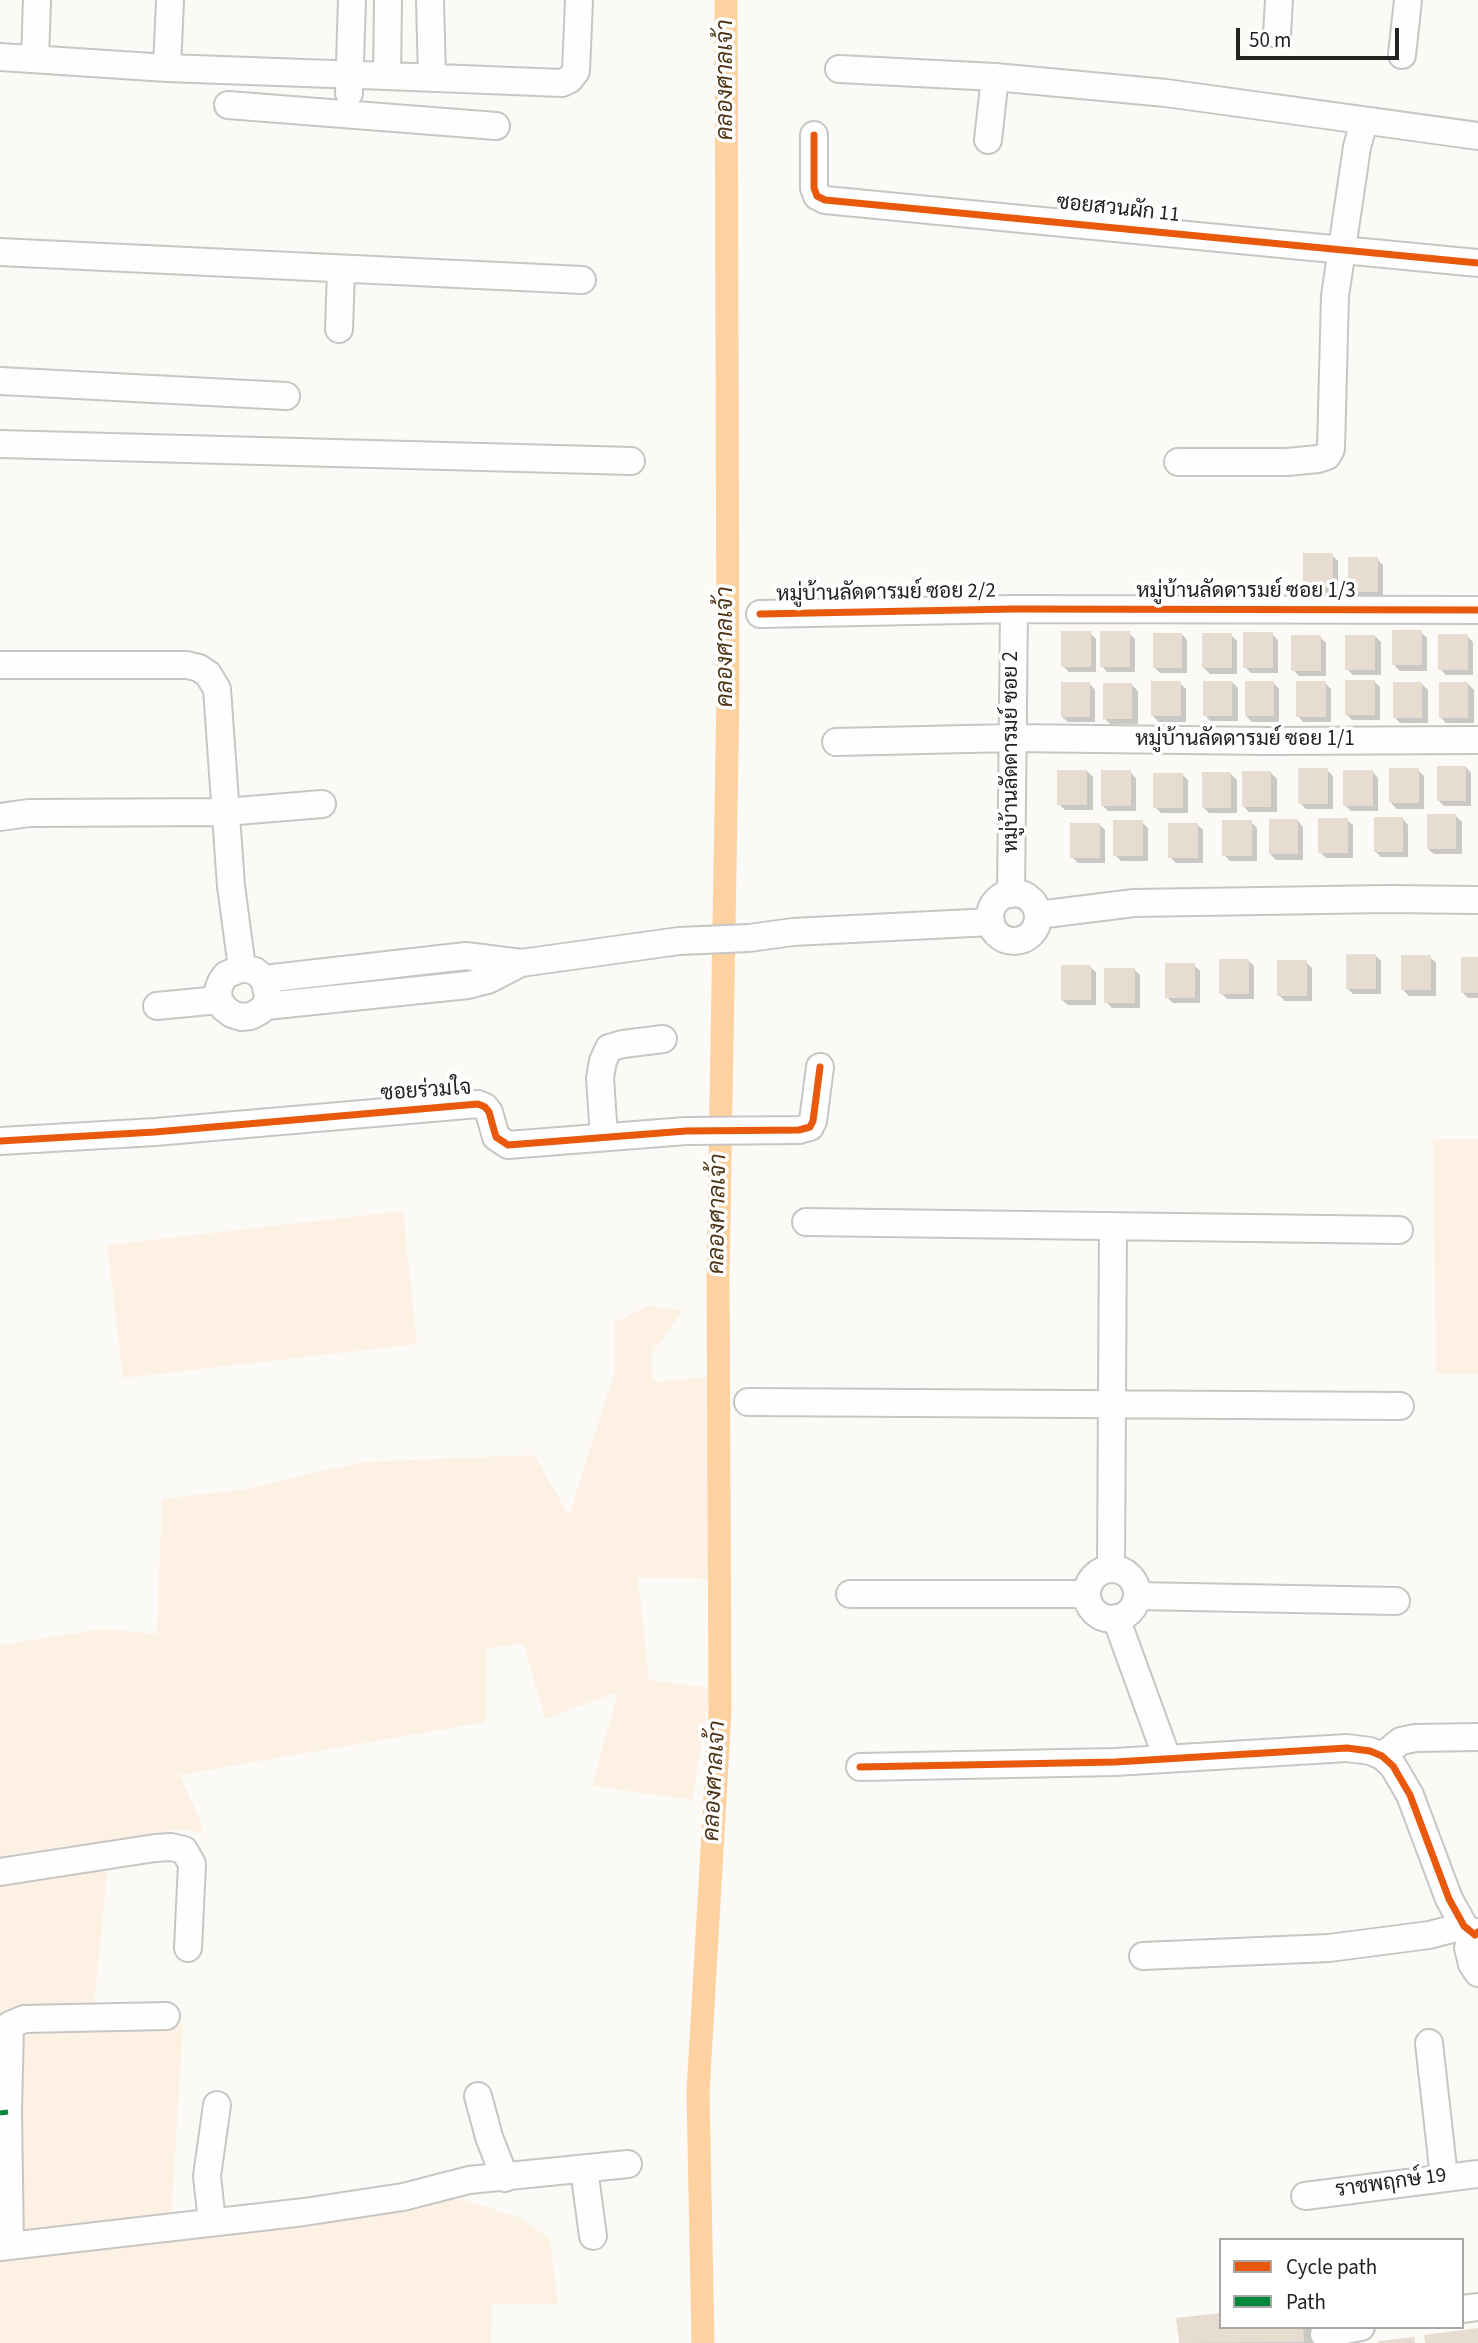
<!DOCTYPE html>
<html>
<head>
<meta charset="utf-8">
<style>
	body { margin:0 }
	#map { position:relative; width:1478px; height:2343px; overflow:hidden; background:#fcfaf7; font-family:"Source Sans 3",sans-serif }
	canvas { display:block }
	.legend { position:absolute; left:1219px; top:2238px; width:245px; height:91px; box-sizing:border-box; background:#fff; border:2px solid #a7a7a6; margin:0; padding:9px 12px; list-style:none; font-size:21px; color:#232220 }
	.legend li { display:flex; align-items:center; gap:14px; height:35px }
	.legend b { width:35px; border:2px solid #a7a7a6 }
	.scale { position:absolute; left:1236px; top:28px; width:163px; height:32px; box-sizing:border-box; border:4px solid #232220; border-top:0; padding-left:9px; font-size:21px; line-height:24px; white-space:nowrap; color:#232220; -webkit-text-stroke:5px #fff; paint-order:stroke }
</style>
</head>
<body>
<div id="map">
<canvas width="1478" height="2343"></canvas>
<ul class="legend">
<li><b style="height:9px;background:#e8590c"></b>Cycle path</li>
<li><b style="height:9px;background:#00873e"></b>Path</li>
</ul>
<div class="scale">50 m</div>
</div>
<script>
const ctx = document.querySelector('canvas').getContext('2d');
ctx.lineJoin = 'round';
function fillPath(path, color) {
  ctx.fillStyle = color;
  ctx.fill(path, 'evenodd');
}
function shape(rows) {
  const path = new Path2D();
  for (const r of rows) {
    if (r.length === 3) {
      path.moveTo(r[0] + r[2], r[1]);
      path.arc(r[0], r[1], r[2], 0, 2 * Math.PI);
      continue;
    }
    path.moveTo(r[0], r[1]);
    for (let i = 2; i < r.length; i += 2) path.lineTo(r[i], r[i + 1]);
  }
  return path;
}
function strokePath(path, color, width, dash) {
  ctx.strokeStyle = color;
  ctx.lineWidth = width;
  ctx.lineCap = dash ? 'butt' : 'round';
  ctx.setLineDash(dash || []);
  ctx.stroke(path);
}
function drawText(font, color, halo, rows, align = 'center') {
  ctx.font = font + ' "Source Sans 3",Sarabun,sans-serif';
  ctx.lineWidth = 7;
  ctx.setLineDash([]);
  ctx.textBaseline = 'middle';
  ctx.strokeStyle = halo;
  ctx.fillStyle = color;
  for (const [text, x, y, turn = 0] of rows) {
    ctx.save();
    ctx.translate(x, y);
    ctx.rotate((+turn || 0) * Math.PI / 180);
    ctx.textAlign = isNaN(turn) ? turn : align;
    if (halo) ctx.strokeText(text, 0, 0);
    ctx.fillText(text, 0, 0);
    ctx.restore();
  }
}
fillPath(shape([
	[1433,1139,1478,1139,1478,1374,1436,1374],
	[403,1211,417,1344,123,1378,107,1245],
	[647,1306,683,1310,651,1355,653,1382,709,1377,708,1579,638,1577,649,1680,711,1688,692,1800,592,1786,618,1692,545,1719,524,1644,487,1648,486,1722,179,1775,199,1816,204,1834,184,1829,0,1856,0,1645,103,1629,157,1634,162,1499,246,1489,362,1462,534,1455,569,1515,615,1371,615,1322],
	[108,1866,92,2027,183,2023,171,2220,0,2238,0,1880],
	[456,2197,518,2217,550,2239,558,2304,492,2304,491,2343,0,2343,0,2254]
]), '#fdf1e4');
fillPath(shape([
	[1332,555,1338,561,1338,594,1311,594,1305,588],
	[1377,559,1383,565,1383,598,1356,598,1350,592],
	[1421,632,1427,638,1427,671,1400,671,1394,665],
	[1090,633,1096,639,1096,672,1069,672,1063,666],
	[1129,633,1135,639,1135,672,1107,672,1102,666],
	[1182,634,1187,640,1187,673,1160,673,1154,667],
	[1272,634,1278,640,1278,673,1251,673,1245,667],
	[1231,635,1237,641,1237,674,1210,674,1204,668],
	[1375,636,1381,642,1381,675,1353,675,1347,669],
	[1467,636,1473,642,1473,675,1446,675,1440,669],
	[1320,637,1326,643,1326,676,1299,676,1293,670],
	[1374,681,1380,687,1380,720,1352,720,1346,714],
	[1232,682,1238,688,1238,721,1210,721,1205,715],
	[1180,683,1186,689,1186,722,1159,722,1153,716],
	[1274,683,1279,689,1279,722,1252,722,1246,716],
	[1325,683,1331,689,1331,722,1303,722,1298,716],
	[1090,684,1095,690,1095,722,1068,722,1062,717],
	[1422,684,1428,690,1428,723,1400,723,1394,717],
	[1468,684,1474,690,1474,723,1446,723,1440,717],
	[1132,685,1138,691,1138,724,1110,724,1104,718],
	[1466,767,1471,773,1471,806,1444,806,1438,800],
	[1327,770,1333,776,1333,809,1306,809,1300,803],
	[1418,770,1424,776,1424,809,1397,809,1391,803],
	[1087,771,1093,777,1093,810,1065,810,1059,804],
	[1130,772,1136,778,1136,811,1108,811,1102,805],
	[1373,772,1378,778,1378,811,1351,811,1345,805],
	[1271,773,1277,779,1277,812,1249,812,1243,806],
	[1182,774,1188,780,1188,813,1161,813,1155,807],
	[1231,774,1237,780,1237,813,1209,813,1203,807],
	[1456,816,1462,822,1462,854,1434,854,1428,849],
	[1403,819,1408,825,1408,857,1381,857,1375,851],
	[1347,820,1353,825,1353,858,1326,858,1320,852],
	[1298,821,1303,827,1303,860,1276,860,1270,854],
	[1142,822,1148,828,1148,861,1121,861,1115,855],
	[1251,822,1257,828,1257,861,1230,861,1224,855],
	[1099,824,1105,830,1105,863,1078,863,1072,857],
	[1197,824,1203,830,1203,863,1176,863,1170,857],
	[1375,955,1381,961,1381,994,1353,994,1347,988],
	[1430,957,1436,963,1436,996,1409,996,1403,990],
	[1478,959,1478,998,1468,998,1462,992],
	[1248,960,1254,966,1254,999,1227,999,1221,993],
	[1306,962,1312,968,1312,1001,1285,1001,1279,995],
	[1194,965,1200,971,1200,1003,1173,1003,1167,997],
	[1090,967,1096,972,1096,1005,1068,1005,1062,1000],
	[1134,969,1140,975,1140,1008,1112,1008,1106,1002],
	[1178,2320,1221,2327,1310,2327,1312,2343,1180,2343]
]), '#0003');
strokePath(shape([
	[703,2343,698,2092,720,1712,718,1276,728,693,726,0]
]), '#fed2a0', 23);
fillPath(shape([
	[1303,553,1333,553,1333,588,1303,588],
	[1348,557,1378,557,1378,592,1348,592],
	[1392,630,1422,630,1422,665,1392,665],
	[1061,631,1091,631,1091,667,1061,667],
	[1100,631,1130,631,1130,667,1100,667],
	[1243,632,1273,632,1273,668,1243,668],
	[1153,633,1182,633,1182,668,1153,668],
	[1202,633,1232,633,1232,668,1202,668],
	[1438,634,1468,634,1468,670,1438,670],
	[1291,635,1321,635,1321,671,1291,671],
	[1345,635,1375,635,1375,670,1345,670],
	[1345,680,1375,680,1375,715,1345,715],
	[1151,681,1181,681,1181,716,1151,716],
	[1203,681,1232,681,1232,716,1203,716],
	[1245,681,1274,681,1274,716,1245,716],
	[1296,681,1326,681,1326,717,1296,717],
	[1061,682,1090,682,1090,717,1061,717],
	[1393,682,1422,682,1422,718,1393,718],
	[1439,682,1468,682,1468,718,1439,718],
	[1103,683,1132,683,1132,719,1103,719],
	[1437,766,1466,766,1466,801,1437,801],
	[1298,768,1328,768,1328,804,1298,804],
	[1389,768,1419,768,1419,803,1389,803],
	[1057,770,1087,770,1087,805,1057,805],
	[1101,770,1131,770,1131,806,1101,806],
	[1343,770,1373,770,1373,806,1343,806],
	[1242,771,1271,771,1271,807,1242,807],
	[1202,772,1231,772,1231,808,1202,808],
	[1153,773,1183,773,1183,808,1153,808],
	[1427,814,1456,814,1456,849,1427,849],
	[1374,817,1403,817,1403,852,1374,852],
	[1318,818,1348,818,1348,853,1318,853],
	[1269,819,1298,819,1298,854,1269,854],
	[1113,820,1143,820,1143,856,1113,856],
	[1222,820,1252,820,1252,856,1222,856],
	[1070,823,1100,823,1100,858,1070,858],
	[1168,823,1198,823,1198,858,1168,858],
	[1346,954,1376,954,1376,989,1346,989],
	[1401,955,1431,955,1431,990,1401,990],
	[1461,957,1478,957,1478,993,1461,993],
	[1219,959,1249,959,1249,994,1219,994],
	[1277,960,1307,960,1307,996,1277,996],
	[1165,963,1195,963,1195,998,1165,998],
	[1061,965,1091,965,1091,1000,1061,1000],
	[1104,968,1135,968,1135,1003,1104,1003],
	[1221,2313,1221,2327,1303,2327,1304,2342,1179,2343,1176,2318],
	[1478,2328,1478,2343,1425,2343,1424,2335],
	[1414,2337,1415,2343,1379,2343,1379,2341]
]), '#e7dcd0');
const minor = shape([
	[388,0,387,76,562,83,570,79,576,71,579,0],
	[430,0,432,78],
	[1277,34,1279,0],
	[1402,55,1408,0],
	[0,57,167,68,387,76],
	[35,59,37,0],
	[167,68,170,0],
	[839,69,995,77,1166,93,1478,136],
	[349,93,352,0],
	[228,105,496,126],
	[814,135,814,188,817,196,825,200,1478,263],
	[988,140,995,77],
	[0,252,582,280],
	[339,329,341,270],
	[0,381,286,396],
	[0,444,631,461],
	[1178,462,1287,462,1318,459,1327,456,1331,449,1335,296,1357,147,1364,122],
	[760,614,1014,609,1478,610],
	[0,665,187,665,199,668,208,674,217,689,231,886,242,968],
	[836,742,1011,738,1269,741,1478,740],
	[0,817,29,813,225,812,322,804],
	[1014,917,24],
	[1011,894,1014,609],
	[1038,915,1134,903,1387,899,1478,900],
	[264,979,268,995,266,1006,260,1011,251,1016,241,1017,232,1014,224,1008,219,1000,218,990,221,982,226,975,242,968,255,971,264,979,466,956,521,963],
	[157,1006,219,1000],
	[266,1006,468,985,488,980,521,963,679,941,749,938,793,932,991,922],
	[604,1137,600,1078,603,1061,609,1048,623,1044,663,1039],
	[0,1141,155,1132,478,1104,485,1107,489,1112,496,1137,508,1145,686,1131,799,1130,810,1127,813,1121,820,1067],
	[806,1222,1399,1230],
	[748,1402,1400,1406],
	[1111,1569,1113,1227],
	[1112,1594,25],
	[850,1594,1087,1594],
	[1137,1596,1396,1601],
	[1116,1618,1167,1758],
	[1382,1756,1401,1741,1415,1738,1478,1737],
	[860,1767,1115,1762,1347,1748,1370,1751,1382,1756,1393,1766,1410,1795,1449,1899,1464,1926,1475,1935],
	[0,1872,155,1848,171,1847,184,1850,192,1864,188,1948],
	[1478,1932,1470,1942,1468,1948,1472,1964,1478,1973],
	[1143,1956,1329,1948,1429,1935,1464,1926],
	[1429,2043,1444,2177],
	[478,2096,489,2137,505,2178],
	[584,2169,593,2236],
	[1305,2196,1478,2174],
	[212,2222,207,2176,217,2105],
	[10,2246,8,2112,10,2025,24,2019,166,2016],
	[0,2247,304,2212,403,2197,469,2180,628,2164],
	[1462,2309,1478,2307],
	[1324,2334,1361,2327]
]);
strokePath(minor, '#c8c6c4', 30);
strokePath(minor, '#fffefe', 26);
strokePath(shape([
	[0,2113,8,2112]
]), '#00873e', 5, [10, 5]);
strokePath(shape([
	[814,135,814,188,817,196,825,200,1478,263],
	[760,614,1014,609,1478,610],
	[0,1141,155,1132,478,1104,485,1107,489,1112,496,1137,508,1145,686,1131,799,1130,810,1127,813,1121,820,1067],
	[860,1767,1115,1762,1347,1748,1370,1751,1382,1756,1393,1766,1410,1795,1449,1899,1464,1926,1475,1935,1478,1932]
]), '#e8590c', 7);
drawText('21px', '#232220', '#fff', [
	["ซอยสวนผัก 11",1118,210,6],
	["หมู่บ้านลัดดารมย์ ซอย 1/3",1246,592],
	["หมู่บ้านลัดดารมย์ ซอย 2/2",886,594,-1],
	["หมู่บ้านลัดดารมย์ ซอย 1/1",1245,740],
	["หมู่บ้านลัดดารมย์ ซอย 2",1012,752,-90],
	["ซอยร่วมใจ",426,1092,-4],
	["ราชพฤกษ์ 19",1391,2184,-8]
]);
drawText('italic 23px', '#4e3516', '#fff', [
	["คลองศาลเจ้า",727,80,-90],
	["คลองศาลเจ้า",727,647,-90],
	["คลองศาลเจ้า",719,1214,-89],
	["คลองศาลเจ้า",716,1781,-87]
]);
</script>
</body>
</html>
